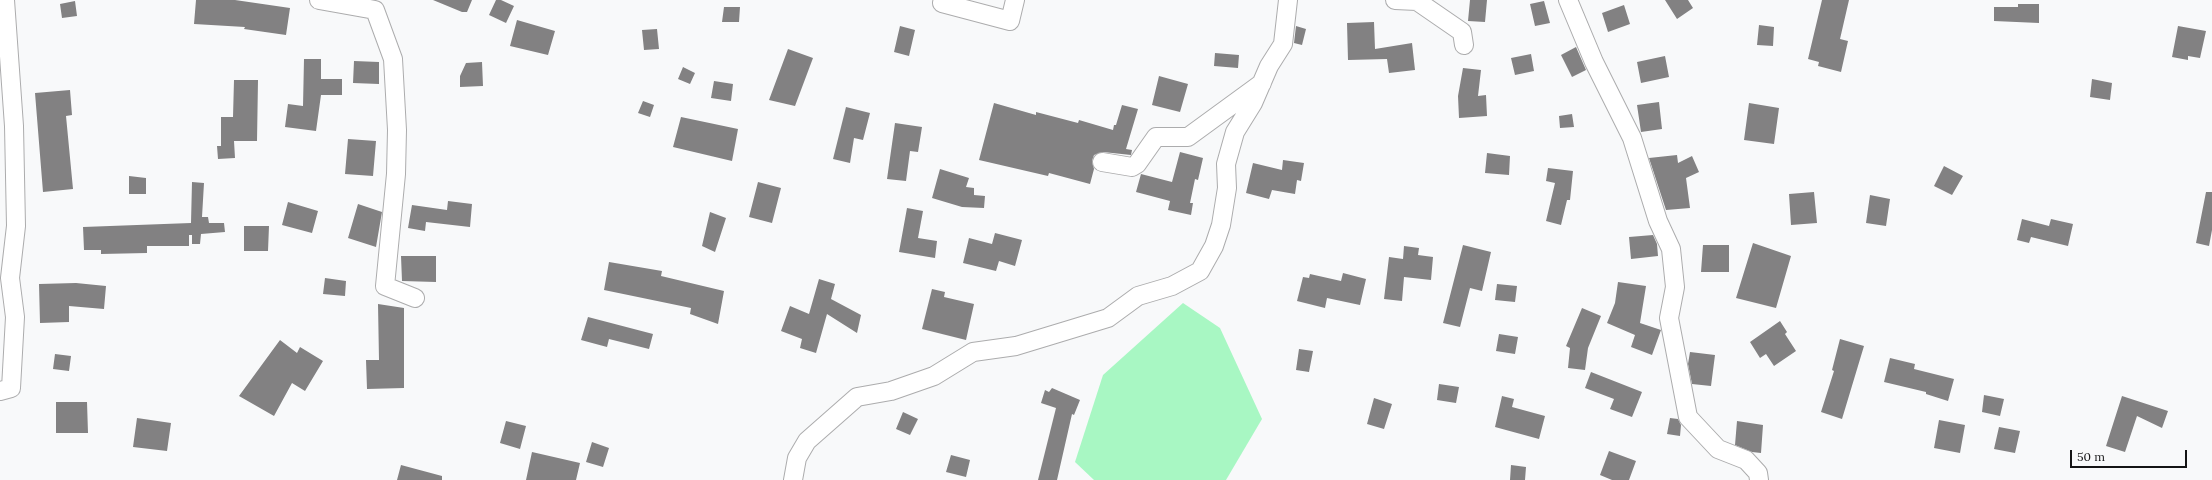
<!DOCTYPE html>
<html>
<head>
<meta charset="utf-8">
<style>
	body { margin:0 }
	#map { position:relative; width:2212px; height:480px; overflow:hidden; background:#f8f9fa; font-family:Lora,serif }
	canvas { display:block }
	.scale { position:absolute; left:2070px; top:450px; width:117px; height:18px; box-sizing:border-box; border:2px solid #141415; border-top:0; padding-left:5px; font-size:12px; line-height:14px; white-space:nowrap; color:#141415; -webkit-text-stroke:3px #f8f9fa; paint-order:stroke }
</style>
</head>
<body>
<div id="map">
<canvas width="2212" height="480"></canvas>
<div class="scale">50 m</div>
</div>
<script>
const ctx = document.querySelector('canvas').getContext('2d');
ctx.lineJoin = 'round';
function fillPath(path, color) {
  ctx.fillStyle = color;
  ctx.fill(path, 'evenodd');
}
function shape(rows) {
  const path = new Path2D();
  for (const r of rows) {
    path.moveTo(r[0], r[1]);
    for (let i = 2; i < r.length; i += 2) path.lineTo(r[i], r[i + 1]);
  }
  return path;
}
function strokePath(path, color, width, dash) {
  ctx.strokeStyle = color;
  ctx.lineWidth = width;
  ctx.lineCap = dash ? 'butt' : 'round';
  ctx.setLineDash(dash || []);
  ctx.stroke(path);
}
fillPath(shape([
	[1183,303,1220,328,1262,419,1226,480,1094,480,1075,462,1103,375]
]), '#a8f7c3');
fillPath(shape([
	[196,0,235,0,290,8,286,35,244,29,245,27,194,24],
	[433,0,472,0,467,12,462,12],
	[496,0,501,0,514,6,506,23,489,15],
	[1470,0,1487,0,1485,22,1468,21],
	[1665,0,1688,0,1693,8,1677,19],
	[1822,0,1849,0,1840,39,1848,41,1841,72,1818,66,1819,62,1808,59],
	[75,1,77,16,62,18,60,4],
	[1544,1,1550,23,1535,26,1530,4],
	[2018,4,2039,4,2039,23,1994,21,1994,7,2018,7],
	[1624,5,1630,24,1608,32,1602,13],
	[724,7,740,7,739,22,722,22],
	[517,20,555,31,548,55,510,46],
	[1374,22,1375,49,1412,43,1415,70,1389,73,1387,59,1348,60,1347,23],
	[1759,25,1774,27,1773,46,1757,45],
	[900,26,915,30,909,56,894,52],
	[1296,26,1306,29,1302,45,1294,43],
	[2178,26,2206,31,2200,58,2188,56,2188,60,2172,57],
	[657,29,659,49,644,50,642,30],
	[1576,47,1586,70,1572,77,1561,55],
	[788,49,813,58,795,106,769,100],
	[1215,53,1239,55,1238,68,1214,66],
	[1531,54,1534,71,1515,75,1511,58],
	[1665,56,1669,77,1641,83,1637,62],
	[304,59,321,59,321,79,342,79,342,95,321,95,316,131,285,127,288,104,303,106],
	[354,61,379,62,379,84,353,83],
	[482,62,483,86,460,87,460,76,466,63],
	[683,67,695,73,690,84,678,79],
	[1463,68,1481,70,1478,96,1486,95,1487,116,1459,118,1458,96],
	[1159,76,1188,84,1180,112,1152,105],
	[2092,79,2112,83,2110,100,2090,97],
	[234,80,258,80,257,141,234,141,235,158,218,159,217,146,221,146,221,117,233,117],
	[714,81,733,84,731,101,711,98],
	[70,90,72,115,66,116,73,189,43,192,35,93],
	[643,101,654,105,650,117,638,113],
	[1659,102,1662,129,1641,132,1637,105],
	[994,103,1036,115,1036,112,1078,123,1079,120,1113,130,1114,125,1116,125,1122,105,1138,109,1126,149,1132,150,1131,155,1103,152,1094,155,1092,161,1094,169,1090,184,1049,173,1048,176,979,160],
	[1749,103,1779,108,1774,144,1744,140],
	[846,107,870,113,863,140,854,138,850,163,833,159],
	[1572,114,1574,127,1560,128,1559,116],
	[681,117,738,129,732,161,673,147],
	[895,123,922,127,918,152,910,151,906,181,887,179],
	[348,139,376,141,373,176,345,174],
	[1180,152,1203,158,1198,180,1195,179,1190,203,1193,203,1191,215,1168,210,1170,201,1136,192,1141,174,1172,182],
	[1487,153,1510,156,1509,175,1485,173],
	[1677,155,1678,163,1692,156,1699,172,1686,178,1690,208,1666,210,1649,158],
	[1283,160,1304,163,1301,181,1297,180,1295,194,1272,190,1269,199,1246,193,1253,163,1282,170],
	[1944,166,1963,176,1952,195,1934,186],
	[1548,168,1573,171,1570,200,1567,200,1561,225,1546,221,1555,183,1546,181],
	[940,169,969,178,966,187,974,188,974,195,985,196,984,208,962,207,932,198],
	[129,176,146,178,146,194,129,194],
	[192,182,204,183,202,217,208,217,209,223,224,223,225,232,201,234,200,244,192,244,192,235,189,235,189,246,147,246,147,253,101,254,101,250,84,250,83,227,191,223],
	[758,182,781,188,772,223,749,217],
	[1814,192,1817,223,1791,225,1789,194],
	[2206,192,2212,192,2212,230,2209,246,2196,243],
	[1870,195,1890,199,1886,226,1866,223],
	[448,201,472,204,470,227,426,222,425,231,408,228,412,205,447,210],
	[288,202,318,211,312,233,282,225],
	[358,204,382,212,376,247,348,238],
	[907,208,923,211,918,238,937,241,935,258,899,252],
	[710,212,726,218,715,252,702,246],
	[2022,219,2049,226,2051,219,2073,224,2068,246,2031,237,2029,243,2017,240],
	[244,226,269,226,268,251,244,251],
	[995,233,1022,240,1015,266,999,261,996,271,963,263,969,238,992,244],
	[1653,235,1657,244,1658,256,1631,259,1629,237],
	[1753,243,1791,256,1776,308,1736,298],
	[1463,245,1491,252,1482,291,1470,288,1460,327,1443,323],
	[1703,245,1729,245,1729,272,1701,272],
	[1404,246,1419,248,1418,255,1433,257,1431,280,1404,277,1402,301,1384,299,1389,257,1403,259],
	[401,256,436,256,436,282,402,281],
	[609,262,662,271,661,276,724,291,718,324,690,314,691,308,604,290],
	[1343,273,1366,279,1360,305,1327,298,1325,308,1297,301,1303,277,1309,278,1310,274,1341,281],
	[325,278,346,281,345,296,323,294],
	[819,279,835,284,831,299,861,315,857,333,827,314,816,353,800,348,802,339,781,331,790,306,809,314],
	[1618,282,1646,286,1640,323,1661,330,1652,355,1631,347,1635,335,1607,323,1615,303],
	[76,283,106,286,104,309,69,306,69,322,40,323,39,284],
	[1497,284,1517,286,1515,302,1495,300],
	[932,289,945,292,944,297,974,304,966,340,922,329],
	[378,304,404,308,404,388,367,389,366,360,379,360],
	[1582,308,1601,316,1588,348,1585,370,1568,368,1570,348,1566,346],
	[588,317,653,334,649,349,609,339,607,347,581,340],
	[1780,321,1787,332,1785,334,1796,351,1774,366,1766,354,1760,358,1750,342],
	[1499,334,1518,337,1515,354,1496,351],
	[1840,339,1864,346,1842,419,1821,412,1834,371,1832,370],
	[280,340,297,353,300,347,323,361,305,391,292,383,274,416,239,396],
	[1299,349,1313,351,1309,372,1296,370],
	[1690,352,1715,355,1711,386,1692,384,1688,364],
	[55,354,71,356,69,371,53,369],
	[1890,358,1915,364,1914,369,1954,379,1948,401,1926,394,1926,392,1884,382],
	[1591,372,1642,392,1632,417,1610,409,1614,399,1585,388],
	[1439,384,1459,387,1456,403,1437,400],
	[1052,388,1080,400,1074,415,1072,414,1057,480,1038,480,1056,408,1041,403,1045,390,1049,392],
	[1984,395,2004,399,2000,416,1982,412],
	[1502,396,1514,399,1512,407,1545,416,1539,439,1495,427],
	[2122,396,2168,411,2162,428,2137,416,2125,452,2106,446],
	[1374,398,1392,404,1384,429,1367,424],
	[56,402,87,402,88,433,56,433],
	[903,412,918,419,910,435,896,429],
	[137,418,171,423,167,451,133,447],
	[1670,418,1678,419,1681,425,1680,436,1667,434],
	[1939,420,1965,425,1960,453,1934,448],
	[506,421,526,426,520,449,500,443],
	[1737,421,1763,425,1761,453,1752,452,1735,445],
	[1999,427,2020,431,2015,453,1994,449],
	[592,442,609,448,603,467,586,462],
	[1609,451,1636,461,1629,480,1612,480,1600,475],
	[532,452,580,463,576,480,526,480],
	[951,455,970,460,966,477,946,472],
	[401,465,442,476,442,480,397,480],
	[1511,465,1526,467,1525,480,1510,480]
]), '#828182');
const minor = shape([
	[319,0,375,10,393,59,397,130,396,174,385,286,415,298],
	[1395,0,1417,1,1462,32,1464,45],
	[1568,0,1594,62,1632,138,1658,221,1671,249,1675,287,1669,318,1688,417,1718,449,1746,460,1758,473,1759,480],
	[942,3,1010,21,1015,0],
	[1102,162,1132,167,1137,164,1156,137,1188,137,1262,83],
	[0,391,11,388,15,317,10,278,16,226,14,126,5,0],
	[793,480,797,458,807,441,857,397,891,391,934,376,973,352,1016,346,1108,318,1138,296,1172,286,1200,271,1214,246,1221,225,1227,188,1226,164,1235,132,1253,103,1269,66,1283,44,1288,0]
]);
strokePath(minor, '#acacad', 20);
strokePath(minor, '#fff', 18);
</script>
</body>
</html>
